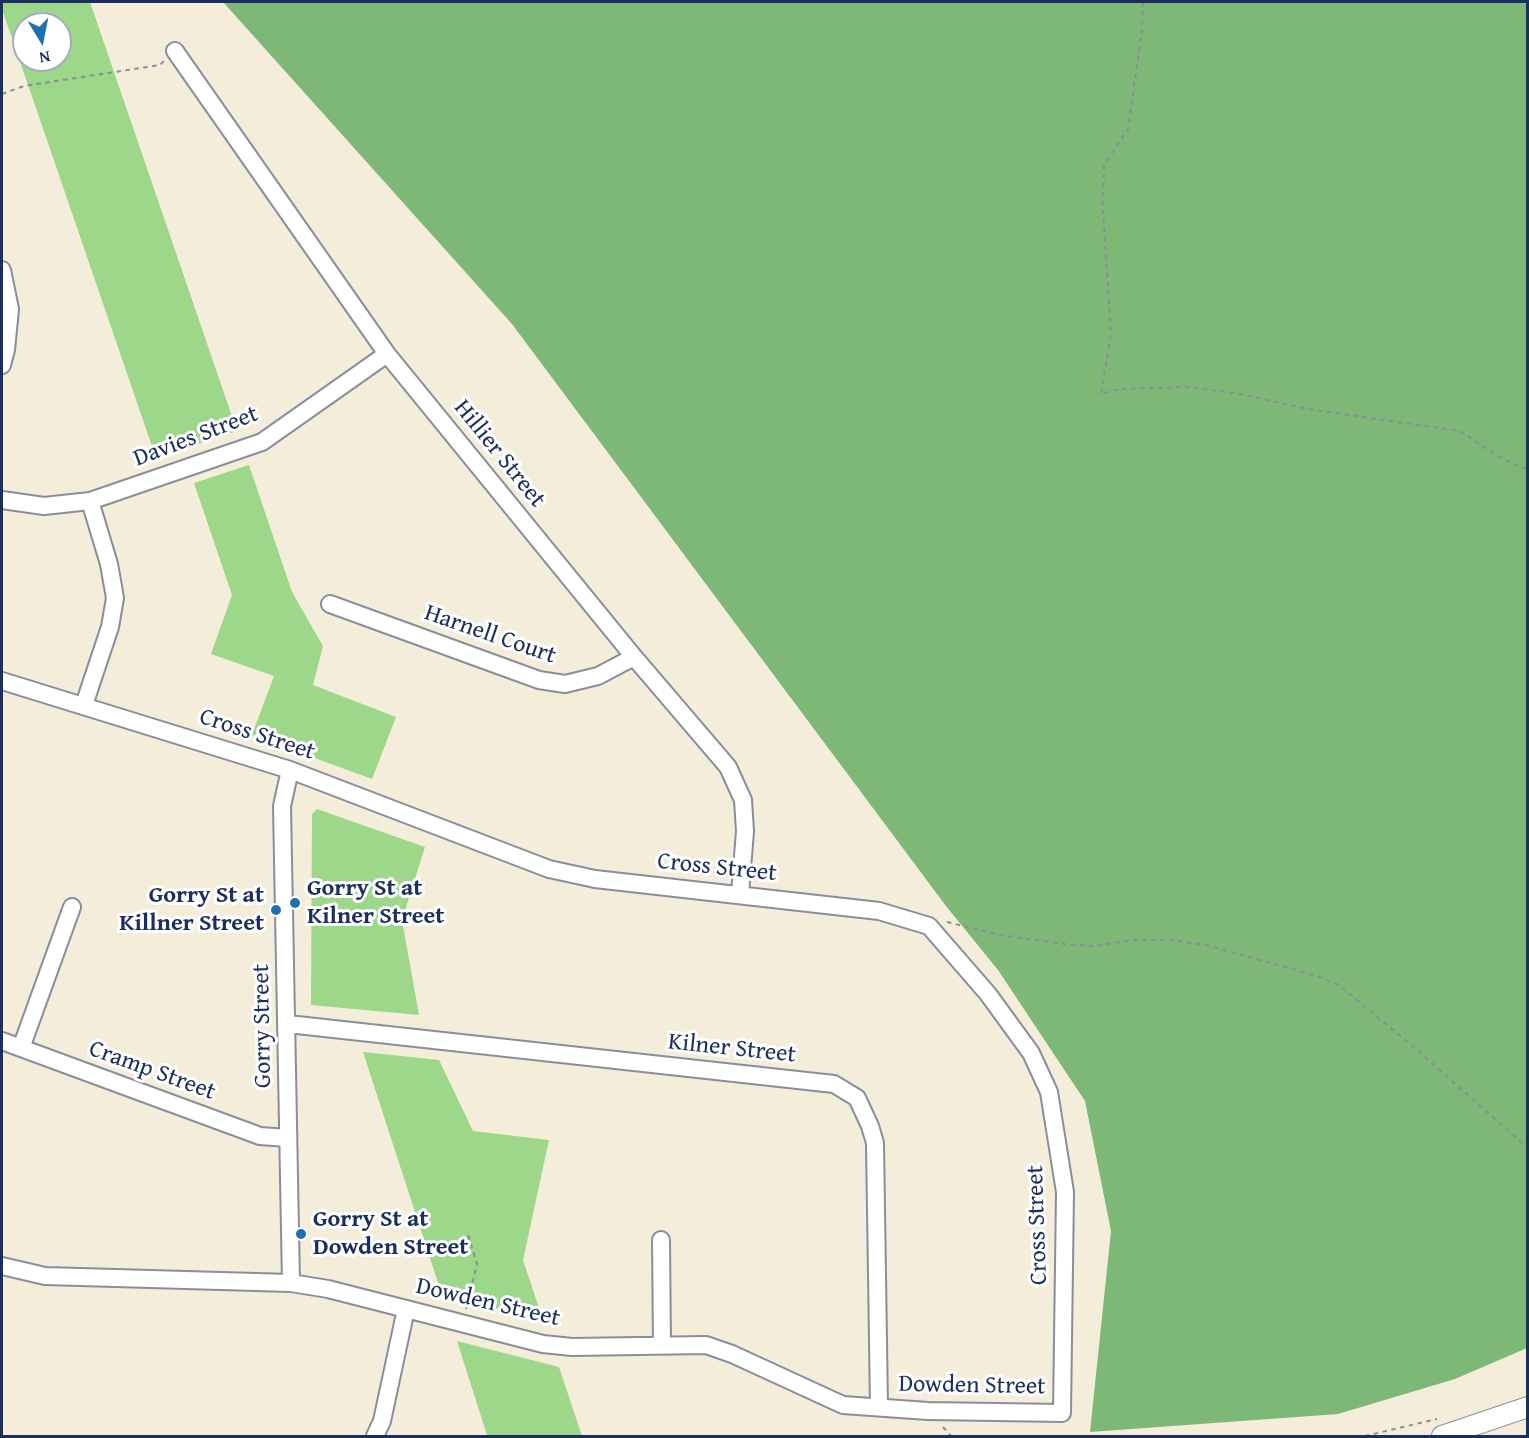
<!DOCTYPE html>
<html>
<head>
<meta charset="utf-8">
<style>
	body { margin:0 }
	#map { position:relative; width:1529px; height:1438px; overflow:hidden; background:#f4edd9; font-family:"Gentium Book Plus",serif }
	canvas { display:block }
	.frame { position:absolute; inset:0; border:3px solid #1b2f5e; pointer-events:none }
	.north { position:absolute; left:12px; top:12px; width:60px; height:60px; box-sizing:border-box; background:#fff; border:2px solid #a4acbf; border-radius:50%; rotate:170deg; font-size:16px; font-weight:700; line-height:24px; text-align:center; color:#1b2f5e }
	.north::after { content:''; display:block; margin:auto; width:21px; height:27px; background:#1f6fb2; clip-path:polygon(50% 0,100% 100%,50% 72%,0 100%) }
</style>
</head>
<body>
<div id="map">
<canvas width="1529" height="1438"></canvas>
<div class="frame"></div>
<div class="north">N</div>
</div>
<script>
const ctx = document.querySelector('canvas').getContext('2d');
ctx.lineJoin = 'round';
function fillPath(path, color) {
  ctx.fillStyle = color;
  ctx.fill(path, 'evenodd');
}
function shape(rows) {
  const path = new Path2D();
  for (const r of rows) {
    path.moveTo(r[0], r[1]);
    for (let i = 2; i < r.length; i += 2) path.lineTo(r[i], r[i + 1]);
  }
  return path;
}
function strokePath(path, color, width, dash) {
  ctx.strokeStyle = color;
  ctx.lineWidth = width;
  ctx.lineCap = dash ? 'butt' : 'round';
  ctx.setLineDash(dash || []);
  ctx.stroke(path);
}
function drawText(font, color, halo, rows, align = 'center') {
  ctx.font = font + ' "Gentium Book Plus",serif';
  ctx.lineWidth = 6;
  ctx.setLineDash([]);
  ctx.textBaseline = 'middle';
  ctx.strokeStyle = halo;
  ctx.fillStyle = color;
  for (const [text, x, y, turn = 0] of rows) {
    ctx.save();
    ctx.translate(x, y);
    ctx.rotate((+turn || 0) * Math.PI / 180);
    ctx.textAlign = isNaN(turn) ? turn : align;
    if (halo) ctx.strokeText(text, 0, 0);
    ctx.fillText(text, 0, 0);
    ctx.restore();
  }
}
fillPath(shape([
	[2,2,90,2,237,431,156,458,2,9],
	[24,24,60,24,60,60,24,60],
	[249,465,292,592,323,646,313,685,396,717,372,779,252,735,274,676,211,654,232,595,194,483],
	[317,809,425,847,402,920,419,1015,311,1005,312,814],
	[363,1052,439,1060,473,1131,549,1140,523,1260,543,1320,442,1295],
	[457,1341,559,1367,582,1436,487,1435]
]), '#9cd78a');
fillPath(shape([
	[223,2,1527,2,1527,1348,1455,1379,1338,1414,1090,1432,1111,1231,1085,1101,998,970,946,906,512,324]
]), '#7db876');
const minor = shape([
	[175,51,387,354,634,657,728,767,743,800,745,831,740,894],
	[2,270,10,309,6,350,2,365],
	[2,500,44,506,90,501,262,442,387,354],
	[330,604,539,680,565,684,598,676,634,657],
	[2,681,290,770,549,869,595,879,879,911,929,926,988,994,1031,1053,1049,1092,1065,1192,1062,1413,928,1411,843,1405,732,1354,706,1345,572,1347,543,1344,328,1289,291,1283,45,1276,2,1266],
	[84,705,110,627,115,598,109,564,90,501],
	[290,770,282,806,291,1283],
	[288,1024,834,1084,857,1098,870,1126,875,1143,879,1407],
	[2,1041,260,1136,288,1138],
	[21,1048,72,907],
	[661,1240,662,1345],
	[375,1436,382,1421,406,1309]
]);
const tertiary = shape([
	[1442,1436,1528,1407]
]);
strokePath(minor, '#888e9c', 20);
strokePath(tertiary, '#888e9c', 22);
strokePath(shape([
	[1143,2,1142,30,1128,129,1104,165,1103,210,1111,334,1101,394,1119,389,1189,387,1240,394,1308,409,1460,431,1499,457,1528,470],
	[2,94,24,86,160,65,164,61],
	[947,922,1000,935,1071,945,1096,946,1133,940,1172,940,1206,945,1317,976,1339,985,1410,1044,1528,1148],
	[466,1309,477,1264,467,1231],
	[943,1427,951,1436],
	[1365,1436,1437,1419]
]), '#888e9c', 2, [4.5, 4.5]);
strokePath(minor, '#fff', 16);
strokePath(tertiary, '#fff', 20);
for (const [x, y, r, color] of [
	[295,903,6,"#1f6fb2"],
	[276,910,6,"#1f6fb2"],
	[301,1234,6,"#1f6fb2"]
]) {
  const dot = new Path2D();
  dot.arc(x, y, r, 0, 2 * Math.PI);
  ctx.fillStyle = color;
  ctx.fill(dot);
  strokePath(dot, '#fff', 2);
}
drawText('24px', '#1b2f5e', '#fff', [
	["Davies Street",196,437,-21],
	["Hillier Street",499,454,51],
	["Harnell Court",490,635,19],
	["Cross Street",257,735,18],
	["Cross Street",717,868,6],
	["Gorry Street",263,1026,-91],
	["Kilner Street",732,1049,6],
	["Cramp Street",152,1071,20],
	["Cross Street",1038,1225,-92],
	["Dowden Street",488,1303,13],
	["Dowden Street",972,1386,1]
]);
drawText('bold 24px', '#1b2f5e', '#fff', [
	["Gorry St at",307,889],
	["Kilner Street",307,917],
	["Gorry St at",264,896,"right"],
	["Killner Street",264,924,"right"],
	["Gorry St at",313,1220],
	["Dowden Street",313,1248]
], 'left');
</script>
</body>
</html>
